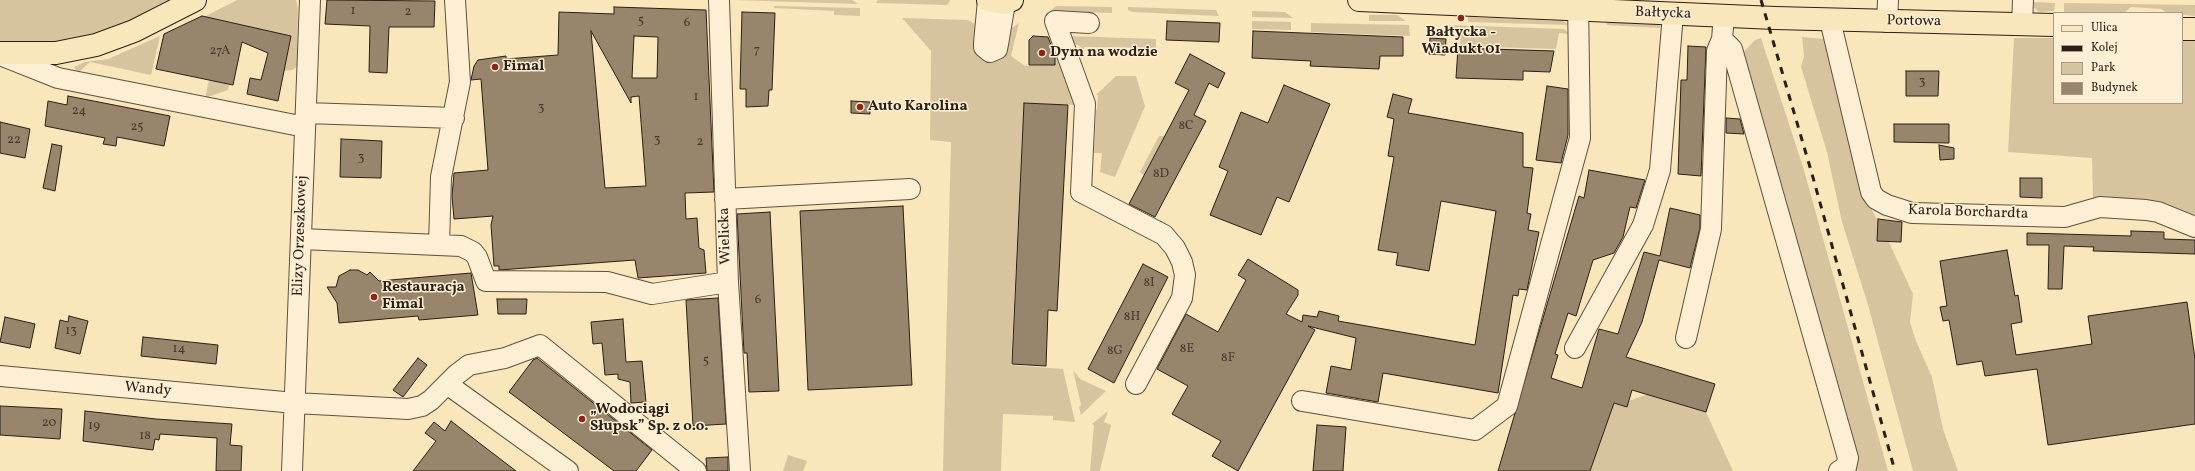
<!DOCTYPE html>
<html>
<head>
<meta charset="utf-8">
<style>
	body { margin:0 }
	#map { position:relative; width:2195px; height:471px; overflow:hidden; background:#fae6bb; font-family:Vollkorn,serif }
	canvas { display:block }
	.legend { position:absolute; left:2053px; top:12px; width:130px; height:92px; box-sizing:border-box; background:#fcefd3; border:1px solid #a89b87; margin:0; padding:5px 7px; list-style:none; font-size:12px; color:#2b1e16 }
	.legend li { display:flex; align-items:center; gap:8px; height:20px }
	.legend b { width:20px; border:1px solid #a89b87 }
</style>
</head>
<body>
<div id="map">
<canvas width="2195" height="471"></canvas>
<ul class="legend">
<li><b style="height:5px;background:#fae6bb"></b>Ulica</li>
<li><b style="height:5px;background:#2b1e16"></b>Kolej</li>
<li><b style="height:11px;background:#d7c49f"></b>Park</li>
<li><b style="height:11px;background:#97866c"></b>Budynek</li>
</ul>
</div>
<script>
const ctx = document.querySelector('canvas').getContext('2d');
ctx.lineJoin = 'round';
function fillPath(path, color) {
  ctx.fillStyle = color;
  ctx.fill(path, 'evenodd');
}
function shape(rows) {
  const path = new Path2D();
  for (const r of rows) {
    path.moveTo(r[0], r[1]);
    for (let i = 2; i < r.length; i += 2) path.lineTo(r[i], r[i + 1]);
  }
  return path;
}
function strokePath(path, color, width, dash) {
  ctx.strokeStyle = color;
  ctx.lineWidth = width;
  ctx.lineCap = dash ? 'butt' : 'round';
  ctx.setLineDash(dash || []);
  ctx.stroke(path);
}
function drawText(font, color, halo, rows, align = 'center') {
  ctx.font = font + ' Vollkorn,serif';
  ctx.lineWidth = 3;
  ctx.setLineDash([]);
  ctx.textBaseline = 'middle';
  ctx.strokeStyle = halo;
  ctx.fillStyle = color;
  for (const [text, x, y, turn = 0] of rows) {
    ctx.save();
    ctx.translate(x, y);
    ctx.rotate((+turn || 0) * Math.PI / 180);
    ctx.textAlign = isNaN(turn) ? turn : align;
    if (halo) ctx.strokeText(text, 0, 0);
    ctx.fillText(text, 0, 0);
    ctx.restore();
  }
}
fillPath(shape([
	[0,0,173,0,138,18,74,42,0,44],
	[237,0,296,0,298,9,297,67,292,70,284,71,291,36,204,17],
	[734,0,852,0,858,4],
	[878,0,950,0,950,1,947,5,876,3],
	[2031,2,2055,3,2054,11,2039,12,2033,7],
	[2064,3,2195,5,2195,16,2167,13,2161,9,2131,7,2124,13,2064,13],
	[774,6,860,8,860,16,834,15,834,11,774,8],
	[1056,6,1112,7,1112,13,1050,11],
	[1128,7,1216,10,1219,16,1132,12,1128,10],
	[1252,11,1285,12,1293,18,1252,17],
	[1369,15,1397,15,1406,21,1369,21],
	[1468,17,1563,21,1569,25,1468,22],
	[902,18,968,20,980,27,1010,29,1019,23,1011,56,1025,66,1055,65,1056,41,1075,105,1024,103,1011,365,1063,369,1075,422,1053,420,1053,416,1003,414,1001,471,943,471,951,142,930,140,931,51],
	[1252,21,1291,22,1291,30,1252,29],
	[1606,22,1659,24,1661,26,1659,28,1607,25],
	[1311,23,1409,25,1410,36,1311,32],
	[1448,25,1564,29,1570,34,1559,33,1556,49,1460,46,1461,28,1448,27],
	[160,36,151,75,90,62,78,73,74,67,85,62,108,59],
	[1069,36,1156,39,1156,48,1084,47,1084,50,1077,44,1072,50],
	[1802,37,1824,39,1868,203,1886,236,1913,294,1910,322,1916,341,1932,377,1943,429,1958,471,1913,471,1868,305,1842,222,1827,152,1801,67,1804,56],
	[1761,38,1803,167,1888,471,1854,471,1737,59,1755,40],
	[2014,38,2054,38,2054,103,2182,103,2182,40,2195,41,2195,216,2166,203,2093,198,2092,158,2008,152],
	[1116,76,1136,76,1145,106,1115,177,1100,172,1102,153,1094,153,1096,110,1097,109,1098,95,1096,95],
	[209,80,229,84,228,90,205,98],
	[1159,136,1165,136,1144,176,1140,172],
	[1073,370,1080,379,1106,391,1081,415,1079,407,1081,405],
	[1648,394,1706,412,1733,471,1590,471,1614,403,1627,407,1629,401],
	[1108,411,1104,422,1111,425,1100,471,1090,471,1094,425,1092,424],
	[788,455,807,461,803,471,783,471]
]), '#d7c49f');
const building = shape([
	[327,0,435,1,434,27,389,27,387,73,369,72,370,26,325,24,327,0],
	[614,7,706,10,714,192,685,193,686,219,697,218,699,248,704,250,706,273,638,278,635,260,499,270,499,266,494,266,491,225,493,216,454,219,452,196,454,173,488,170,481,79,471,80,474,66,478,60,506,56,506,59,558,55,559,12,614,14,614,7],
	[591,31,631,103,631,97,639,96,646,186,605,188,591,31],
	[634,36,658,37,657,78,632,78,634,36],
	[742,12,775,13,772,90,769,90,768,106,746,107,746,89,740,89,742,12],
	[202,16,291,36,278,101,247,94,250,78,261,80,268,53,242,42,233,85,156,69,164,34,202,16],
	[1167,21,1220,23,1219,42,1166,40,1167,21],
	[1253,31,1403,37,1403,56,1380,56,1379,69,1310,66,1311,61,1252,58,1253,31],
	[1033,36,1048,37,1055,55,1055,65,1029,65,1029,40,1033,36],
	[1430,38,1446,39,1445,55,1429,54,1430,38],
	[1688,46,1706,47,1701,176,1678,174,1681,80,1687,80,1688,46],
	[1458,48,1554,51,1550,72,1523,71,1523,80,1456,78,1458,48],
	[1190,54,1225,73,1218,88,1209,83,1194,115,1206,121,1155,217,1129,204,1189,90,1175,83,1190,54],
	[1906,71,1939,71,1938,96,1906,96,1906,71],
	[1284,85,1330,104,1289,202,1277,197,1261,235,1210,215,1228,171,1219,167,1241,112,1268,123,1284,85],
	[1547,86,1568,89,1568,135,1561,163,1536,160,1547,86],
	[1393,94,1412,99,1408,113,1523,133,1523,167,1533,168,1527,213,1531,214,1528,230,1539,232,1527,290,1519,289,1518,296,1513,295,1498,393,1383,373,1378,402,1326,393,1331,366,1351,370,1356,338,1308,326,1315,330,1238,471,1212,456,1221,441,1172,414,1188,386,1157,369,1186,314,1218,332,1246,280,1238,275,1248,259,1298,290,1298,295,1286,314,1302,322,1303,315,1317,317,1319,311,1339,316,1338,321,1475,345,1496,211,1441,201,1429,271,1396,265,1398,253,1378,250,1394,157,1388,156,1394,119,1387,117,1393,94],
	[68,96,170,116,164,146,117,137,116,146,103,144,105,138,45,126,48,101,67,105,68,96],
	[851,101,870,102,870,114,851,113,851,101],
	[1024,103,1068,105,1057,311,1048,310,1046,366,1012,364,1024,103],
	[1726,118,1740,119,1744,134,1726,133,1726,118],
	[0,122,30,129,25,158,0,153,0,122],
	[1894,124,1949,124,1949,143,1894,142,1894,124],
	[341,139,382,141,381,178,340,177,341,139],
	[52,144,62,146,55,191,43,188,52,144],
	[1939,145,1954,148,1954,159,1940,160,1939,145],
	[1589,170,1645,180,1636,208,1630,207,1623,237,1614,253,1593,260,1576,316,1568,313,1555,354,1558,355,1551,378,1582,388,1599,329,1618,334,1644,252,1660,256,1670,208,1700,215,1700,228,1690,268,1659,260,1642,322,1626,357,1715,384,1706,412,1632,390,1627,407,1614,403,1590,471,1498,471,1579,196,1584,198,1589,170],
	[2020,178,2042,178,2042,198,2020,197,2020,178],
	[903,206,912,385,808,390,800,211,903,206],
	[770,212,779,391,749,392,747,353,744,353,737,214,770,212],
	[1878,219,1902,222,1901,242,1877,241,1878,219],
	[2131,231,2164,232,2164,239,2195,240,2195,254,2095,251,2093,251,2094,247,2064,246,2062,289,2048,289,2049,245,2027,245,2027,233,2131,236,2131,231],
	[2007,250,2015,296,2018,295,2022,322,2011,324,2016,355,2092,344,2088,316,2187,302,2195,359,2195,424,2048,445,2037,369,1985,376,1982,361,1957,365,1949,320,1943,321,1940,307,1947,306,1940,261,2007,250],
	[1143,264,1168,277,1114,383,1088,369,1143,264],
	[350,270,358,270,367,275,370,272,379,281,471,273,478,315,419,320,418,316,339,323,337,303,327,287,336,287,339,276,350,270],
	[718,298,726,424,693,426,686,300,718,298],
	[497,299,527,299,526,314,498,314,497,299],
	[69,316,88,321,80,354,55,348,60,320,68,322,69,316],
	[5,317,35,324,30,348,0,342,5,317],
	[623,319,626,362,642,361,646,402,631,403,630,382,618,379,618,374,605,375,602,343,593,344,591,322,623,319],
	[143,337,218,345,216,364,141,356,143,337],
	[418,358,427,365,403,397,393,390,418,358],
	[537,358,652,450,636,471,614,471,509,392,533,360,537,358],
	[0,406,62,409,60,439,0,435,0,406],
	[85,411,156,419,232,424,230,445,242,446,241,471,216,471,217,438,160,434,159,440,155,439,153,450,83,441,85,411],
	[451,421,482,445,516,471,413,471,436,441,425,433,434,422,445,431,451,421],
	[1317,425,1346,427,1343,471,1313,471,1317,425],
	[728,457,728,471,707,471,706,458,728,457]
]);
fillPath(building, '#97866c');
strokePath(building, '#2b1e16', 1);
const minor = shape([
	[719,0,728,282,740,471],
	[988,0,984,43,984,47,990,52,997,49,998,44,1005,3],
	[1830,20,1871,192,1876,199,1887,205,1912,213,2065,217,2100,207,2146,210,2158,212,2195,227],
	[1887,22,1888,0],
	[1089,23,1055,21,1085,104,1081,192,1164,235,1175,248,1182,262,1185,275,1182,298,1136,384],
	[2022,24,2023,0],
	[1722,39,1732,49,1848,458,1846,467,1839,471],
	[0,55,58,78,305,127],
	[306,113,454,118],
	[725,199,910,189],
	[301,239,461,246,473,252,477,257,486,281,607,282,652,294,728,282],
	[439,245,441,177,460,82,455,0],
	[1686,338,1711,229,1717,51,1722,39,1723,27],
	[1575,348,1643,225,1660,170,1673,14],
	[0,376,295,403,408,409,422,406,431,400,456,375,469,365,505,358,540,345,696,471],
	[447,384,568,471],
	[1302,401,1475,430,1507,406,1580,138,1578,0],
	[292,471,310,0]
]);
const major = shape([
	[988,0,1005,3,1012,0],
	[1359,0,1775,18,2054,25],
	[2182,29,2195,29],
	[0,53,56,53,96,45,134,31,195,0]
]);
strokePath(minor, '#5f503f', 22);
strokePath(major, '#2b1e16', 24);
strokePath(minor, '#fcefd3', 20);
strokePath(major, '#fae6bb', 22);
strokePath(shape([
	[1761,0,1812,174,1895,471]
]), '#2b1e16', 3, [7, 7]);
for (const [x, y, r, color] of [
	[1461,18,4,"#8f2418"],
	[1042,53,4,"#8f2418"],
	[495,67,4,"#8f2418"],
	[860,107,4,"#8f2418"],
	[374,297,4,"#8f2418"],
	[582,419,4,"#8f2418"]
]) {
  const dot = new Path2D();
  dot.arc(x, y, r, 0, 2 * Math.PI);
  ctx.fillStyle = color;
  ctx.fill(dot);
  strokePath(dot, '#fcefd3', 1.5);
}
drawText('13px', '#46382c', null, [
	["1",353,12],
	["2",408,13],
	["5",641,22],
	["6",687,24],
	["7",757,51],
	["27A",220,52],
	["3",1922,83],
	["1",696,98],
	["3",541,109],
	["24",79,112],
	["8C",1186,127],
	["25",137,128],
	["22",14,141],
	["3",657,141],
	["2",700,143],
	["3",361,159],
	["8D",1161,175],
	["8I",1149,284],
	["6",758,301],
	["8H",1132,318],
	["13",71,332],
	["14",179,350],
	["8E",1187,350],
	["8G",1115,352],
	["8F",1228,359],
	["5",706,362],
	["20",49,424],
	["19",94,427],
	["18",145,437]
]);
drawText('15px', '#2b1e16', '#fcefd3', [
	["Bałtycka",1663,14,2],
	["Portowa",1914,22,1],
	["Karola Borchardta",1968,213,2],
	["Elizy Orzeszkowej",301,236,-88],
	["Wielicka",726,236,-92],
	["Wandy",148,390,5]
]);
drawText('bold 15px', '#2b1e16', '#fcefd3', [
	["Bałtycka -",1461,33,"center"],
	["Wiadukt 01",1461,50,"center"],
	["Dym na wodzie",1050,53],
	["Fimal",503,67],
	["Auto Karolina",868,107],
	["Restauracja",382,288],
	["Fimal",382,305],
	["„Wodociągi",590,410],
	["Słupsk” Sp. z o.o.",590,427]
], 'left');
</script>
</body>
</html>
